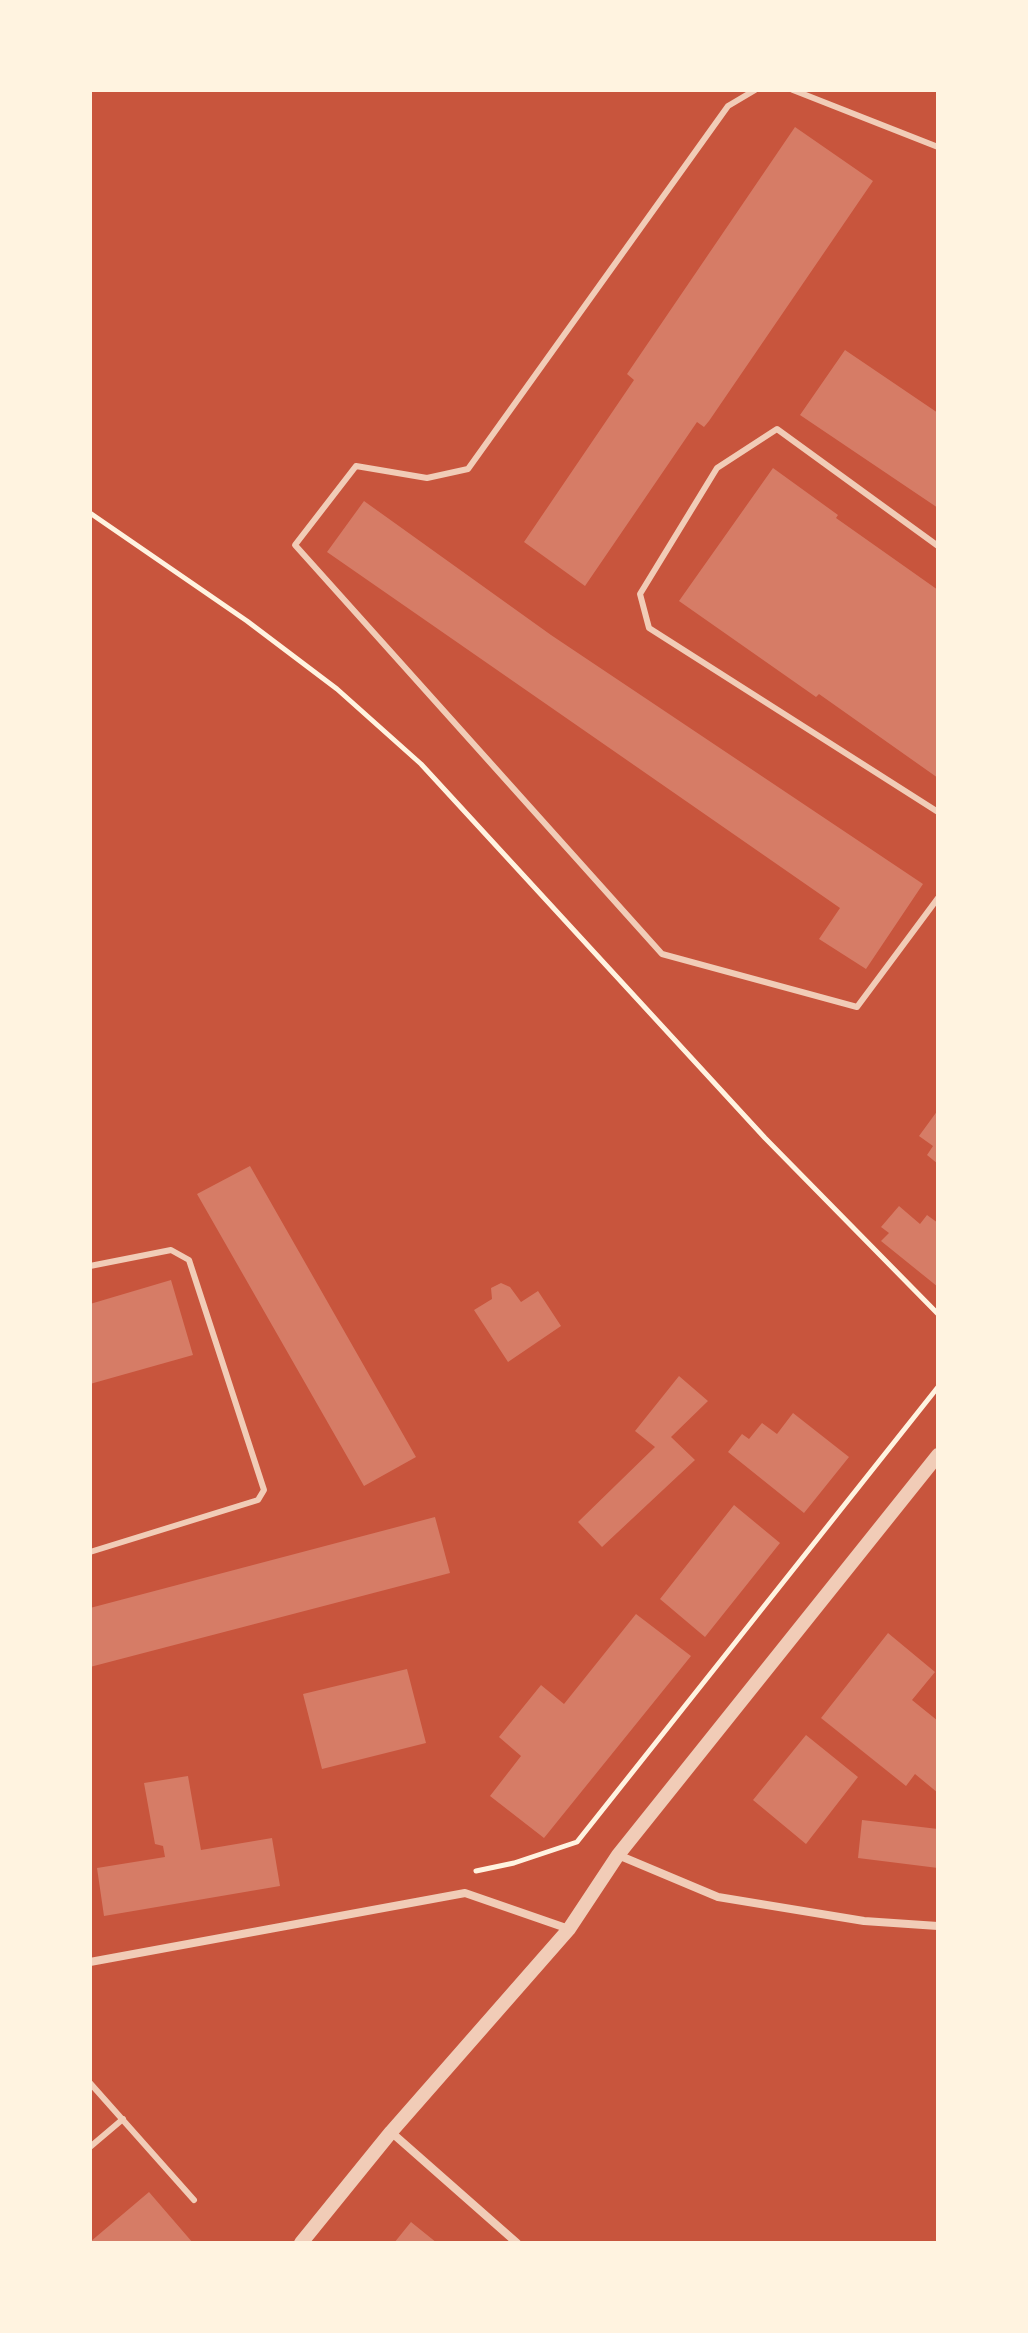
<!DOCTYPE html>
<html>
<head>
<meta charset="utf-8">
<style>
	body { margin:0 }
	#map { position:relative; width:1028px; height:2333px; overflow:hidden; background:#c8553d; font-family:"DM Sans",sans-serif }
	canvas { display:block }
	.frame { position:absolute; inset:0; border:92px solid #fff3e0; pointer-events:none }
</style>
</head>
<body>
<div id="map">
<canvas width="1028" height="2333"></canvas>
<div class="frame"></div>
</div>
<script>
const ctx = document.querySelector('canvas').getContext('2d');
ctx.lineJoin = 'round';
function fillPath(path, color) {
  ctx.fillStyle = color;
  ctx.fill(path, 'evenodd');
}
function shape(rows) {
  const path = new Path2D();
  for (const r of rows) {
    path.moveTo(r[0], r[1]);
    for (let i = 2; i < r.length; i += 2) path.lineTo(r[i], r[i + 1]);
  }
  return path;
}
function strokePath(path, color, width, dash) {
  ctx.strokeStyle = color;
  ctx.lineWidth = width;
  ctx.lineCap = dash ? 'butt' : 'round';
  ctx.setLineDash(dash || []);
  ctx.stroke(path);
}
fillPath(shape([
	[795,127,873,181,709,421,704,427,697,422,585,586,524,542,634,380,627,374],
	[845,350,938,413,938,508,800,415],
	[773,468,838,515,836,518,938,590,938,778,819,694,816,697,679,601],
	[364,501,551,635,923,884,866,969,819,939,840,908,327,552],
	[938,1110,938,1164,927,1155,933,1146,919,1136],
	[250,1166,416,1457,364,1486,197,1194],
	[899,1206,920,1224,927,1215,938,1223,938,1287,881,1241,889,1233,881,1227],
	[171,1280,193,1355,90,1384,90,1304],
	[501,1283,510,1287,521,1302,538,1291,561,1326,508,1362,474,1310,492,1299,491,1288],
	[679,1376,708,1401,671,1437,695,1460,602,1547,578,1522,655,1447,635,1431],
	[793,1413,849,1457,804,1513,728,1452,742,1434,749,1439,762,1423,777,1434],
	[734,1505,780,1543,705,1637,660,1599],
	[435,1517,450,1573,90,1667,90,1608],
	[636,1614,691,1656,544,1838,490,1796,521,1756,499,1737,541,1685,564,1704],
	[888,1633,935,1672,912,1700,938,1721,938,1793,915,1774,906,1786,821,1718],
	[407,1669,426,1743,322,1769,303,1694],
	[806,1735,858,1777,806,1844,753,1800],
	[188,1776,201,1850,272,1838,280,1886,104,1916,97,1868,165,1857,163,1846,155,1844,144,1783],
	[862,1820,938,1829,938,1868,858,1858],
	[149,2192,193,2243,90,2243,90,2242],
	[411,2222,437,2243,394,2243]
]), '#d67c66');
strokePath(shape([
	[90,513,247,621,337,689,421,764,765,1138,938,1314],
	[476,1871,514,1863,577,1842,938,1387]
]), '#fff3e0', 5);
strokePath(shape([
	[755,90,728,106,468,469,427,478,356,466,295,545,662,954,857,1007,938,898],
	[793,90,938,147],
	[938,546,777,429,717,468,640,594,649,628,938,812],
	[90,1266,171,1250,189,1260,264,1490,258,1500,90,1552],
	[90,2083,194,2200],
	[90,2147,123,2119]
]), '#f1ccb7', 6);
strokePath(shape([
	[618,1855,718,1897,864,1921,938,1926],
	[90,1962,465,1893,569,1929],
	[391,2132,517,2243]
]), '#f1ccb7', 8);
strokePath(shape([
	[301,2243,391,2132,569,1929,618,1855,938,1455]
]), '#f1ccb7', 14);
</script>
</body>
</html>
